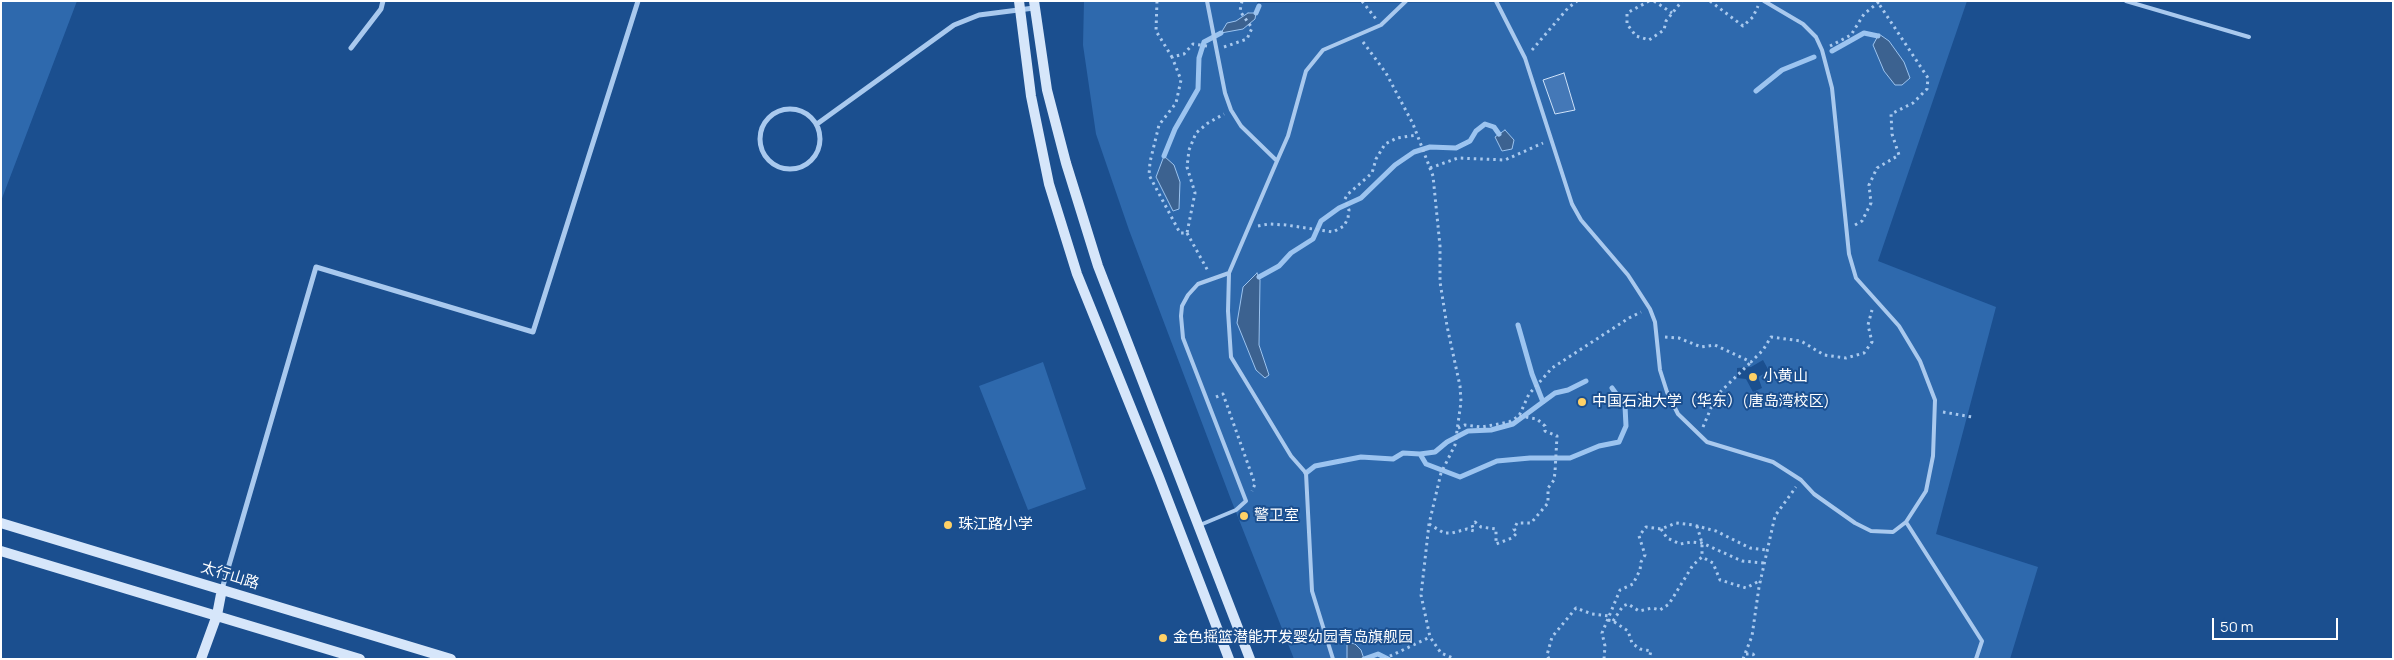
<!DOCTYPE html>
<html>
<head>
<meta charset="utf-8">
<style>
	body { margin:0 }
	#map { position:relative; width:2394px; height:660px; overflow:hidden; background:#1b4f8f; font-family:Manrope,sans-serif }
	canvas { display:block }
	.frame { position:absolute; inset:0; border:2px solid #fff; pointer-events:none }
	.scale { position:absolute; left:2212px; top:618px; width:126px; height:22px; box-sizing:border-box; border:2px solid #fff; border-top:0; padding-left:6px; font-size:15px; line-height:18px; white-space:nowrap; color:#fff; -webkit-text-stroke:4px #1b4f8f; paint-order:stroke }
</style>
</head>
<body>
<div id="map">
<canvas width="2394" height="660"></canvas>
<div class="frame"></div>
<div class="scale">50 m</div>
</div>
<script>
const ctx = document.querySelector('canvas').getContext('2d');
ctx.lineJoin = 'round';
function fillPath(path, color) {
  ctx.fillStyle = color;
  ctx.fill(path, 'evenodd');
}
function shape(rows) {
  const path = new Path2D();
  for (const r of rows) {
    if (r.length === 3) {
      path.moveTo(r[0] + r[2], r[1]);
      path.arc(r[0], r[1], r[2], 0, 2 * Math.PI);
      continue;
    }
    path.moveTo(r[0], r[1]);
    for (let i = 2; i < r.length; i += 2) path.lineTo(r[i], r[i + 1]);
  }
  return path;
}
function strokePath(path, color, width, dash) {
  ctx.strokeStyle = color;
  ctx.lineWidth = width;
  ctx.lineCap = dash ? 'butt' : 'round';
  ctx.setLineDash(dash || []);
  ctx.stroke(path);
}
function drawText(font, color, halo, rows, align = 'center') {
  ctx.font = font + ' Manrope,"Noto Sans SC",sans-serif';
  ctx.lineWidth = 4;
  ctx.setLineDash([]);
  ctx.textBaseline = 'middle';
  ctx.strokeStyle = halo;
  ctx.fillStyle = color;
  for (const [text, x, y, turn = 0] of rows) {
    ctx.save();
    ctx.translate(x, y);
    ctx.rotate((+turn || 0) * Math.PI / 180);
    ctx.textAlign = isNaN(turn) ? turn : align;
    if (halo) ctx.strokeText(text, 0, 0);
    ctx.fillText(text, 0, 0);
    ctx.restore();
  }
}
fillPath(shape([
	[1,1,77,1,1,201],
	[1084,1,1258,1,1257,3,1967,1,1878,261,1996,307,1936,534,2038,567,2010,659,1364,659,1361,650,1355,644,1347,642,1347,659,1294,659,1230,497,1129,230,1096,134,1083,45],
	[1564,73,1575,109,1555,114,1543,80],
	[1159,169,1173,211,1156,177],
	[1260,280,1259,345,1268,375,1265,378,1237,323],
	[1763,360,1769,371,1758,377,1762,388,1753,392,1746,379,1737,378,1737,368,1751,367],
	[1043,362,1086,489,1028,510,979,386]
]), '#2e69ad');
const water = shape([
	[1248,13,1256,13,1255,19,1243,29,1221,33,1227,23,1236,21,1248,13],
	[1879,34,1889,41,1904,62,1910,78,1902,85,1895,85,1884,71,1873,45,1879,34],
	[1505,130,1514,140,1512,149,1502,151,1495,137,1505,130],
	[1164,156,1174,165,1180,182,1179,209,1173,211,1156,177,1164,156],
	[1257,273,1260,280,1259,345,1269,375,1265,378,1256,370,1237,323,1243,287,1257,273],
	[1347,642,1355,644,1361,650,1364,659,1347,659,1347,642]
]);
fillPath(water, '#3c6290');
strokePath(water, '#9cc4f0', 1);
strokePath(shape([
	[1256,13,1259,6],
	[1832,51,1864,33,1878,36],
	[1756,91,1782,70,1814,57],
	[1164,156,1175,129,1198,89,1199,58,1204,42,1221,33],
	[1259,277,1279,266,1291,253,1313,239,1321,221,1339,208,1361,198,1395,165,1414,152,1430,147,1456,148,1470,141,1476,131,1485,124,1494,127,1499,134],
	[1518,325,1532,374,1543,402],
	[1420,454,1435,452,1447,442,1468,431,1491,430,1513,424,1555,393,1568,390,1586,381],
	[1306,473,1315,466,1361,457,1393,459,1403,453,1420,454,1426,464,1460,477,1497,461,1530,458,1570,458,1599,446,1619,442,1626,426,1625,406,1612,388],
	[1364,659,1378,654,1388,659]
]), '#9cc4f0', 5);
const building = shape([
	[1564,73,1575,110,1555,114,1543,80,1564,73]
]);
fillPath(building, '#4478b7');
strokePath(building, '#cfe3fa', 1);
strokePath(shape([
	[1157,1,1156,31,1172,57],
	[1362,1,1376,19],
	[1649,1,1627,13,1627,24,1636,36,1649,40,1664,30,1666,21,1682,1],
	[1654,1,1672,13],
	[1710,1,1743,26,1753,17,1758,6],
	[1363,42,1386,73,1413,124,1433,176,1440,246,1440,282,1447,326,1460,386,1461,402,1455,445,1441,473,1429,524,1421,595,1430,637,1441,653,1455,659],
	[1207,46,1193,44,1184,54,1172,57,1181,80,1176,103,1159,125,1150,162,1149,175,1180,233,1187,233,1195,193,1187,167,1189,150,1196,133,1208,123,1224,114],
	[1830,46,1851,35,1864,14,1880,1],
	[1224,47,1247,39,1252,28,1240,11,1242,1],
	[1532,50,1568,8,1577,1],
	[1430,168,1458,158,1505,160,1543,143],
	[1855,225,1862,221,1871,203,1869,185,1877,168,1899,155,1892,134,1891,114,1913,103,1927,89,1928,78,1879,4],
	[1258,226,1269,224,1286,225,1333,232,1344,226,1348,218,1349,210,1345,199,1347,195,1372,173,1376,159,1385,144,1397,138,1417,135],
	[1187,233,1208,271],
	[1665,337,1679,338,1701,347,1715,345,1751,362,1763,350,1771,337,1801,341,1824,355,1846,358,1864,353,1872,342,1868,325,1872,310],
	[1216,397,1223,394,1255,484,1252,491],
	[1943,412,1972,417],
	[1703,427,1716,396,1751,362],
	[1458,428,1465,425,1482,427,1509,422,1519,416,1529,394,1552,368,1629,318,1641,312],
	[1429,524,1444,533,1452,533,1467,529,1474,531,1472,525,1475,522,1481,527,1496,529,1496,544,1512,538,1517,533,1514,529,1517,523,1531,523,1548,503,1548,488,1554,480,1555,472,1557,436,1545,431,1545,426,1537,419,1519,416],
	[1697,526,1702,543,1702,557],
	[1661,529,1667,538,1680,544,1692,542,1702,543,1742,561,1764,563],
	[1608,620,1613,621,1628,631,1632,643,1640,649,1651,651,1649,659],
	[1613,621,1623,606,1628,604,1639,611,1652,608,1660,610,1669,604,1693,565,1702,557,1713,563,1720,580,1746,588,1761,580],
	[1746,654,1753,654,1756,659],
	[1384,659,1430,637],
	[1549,659,1547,655,1552,637,1576,608,1592,614,1610,616],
	[1604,659,1605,646,1602,633,1620,590,1633,584,1640,570,1641,562,1645,555,1639,536,1646,527,1661,529,1676,523,1693,525,1716,531,1750,548,1767,550],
	[1743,659,1752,636,1759,587,1775,516,1796,487]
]), '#a9c9ee', 3, [2.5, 4]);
strokePath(shape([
	[1207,1,1225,93,1231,110,1241,126,1277,161,1229,273,1228,311,1231,357,1291,456,1306,473,1312,591,1333,659],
	[1496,1,1525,58,1572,204,1581,220,1628,275,1650,309,1655,322,1660,370,1667,392,1678,414,1707,442,1773,462,1801,480,1814,494,1855,523,1871,531,1893,532,1906,522],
	[1764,1,1803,24,1816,37,1822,50,1832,88,1849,254,1856,278,1899,326,1920,361,1935,400,1933,456,1926,491,1906,522,1982,641,1976,659],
	[2126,1,2249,37],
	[1277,161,1288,136,1306,71,1323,50,1381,25,1406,1],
	[1200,525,1236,510,1246,501,1183,338,1181,316,1182,306,1188,295,1198,284,1229,273]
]), '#a9c9ee', 4);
strokePath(shape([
	[351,48,381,9,383,1],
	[790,139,30],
	[817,124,954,25,979,15,1034,8],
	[222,589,316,267,533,332,638,1]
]), '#a9c9ee', 5);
strokePath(shape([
	[1019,1,1031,96,1049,184,1077,274,1159,477,1229,659],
	[1034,1,1047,90,1066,163,1098,266,1250,659],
	[1,523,451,659],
	[1,551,360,659],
	[201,659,217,615,222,589]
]), '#d6e6fa', 10);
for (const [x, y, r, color] of [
	[1753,377,5,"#ffd166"],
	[1582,402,5,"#ffd166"],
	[1244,516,5,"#ffd166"],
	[948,525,5,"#ffd166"],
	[1163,638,5,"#ffd166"]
]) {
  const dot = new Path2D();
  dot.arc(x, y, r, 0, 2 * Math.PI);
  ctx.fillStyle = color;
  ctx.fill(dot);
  strokePath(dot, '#1b4f8f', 2);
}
drawText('15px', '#fff', '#1b4f8f', [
	["小黄山",1763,377],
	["中国石油大学（华东）(唐岛湾校区)",1592,402],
	["警卫室",1254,516],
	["珠江路小学",958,525],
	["金色摇篮潜能开发婴幼园青岛旗舰园",1173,638]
], 'left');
drawText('15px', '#fff', '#1b4f8f', [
	["太行山路",230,576,17]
]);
</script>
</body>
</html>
